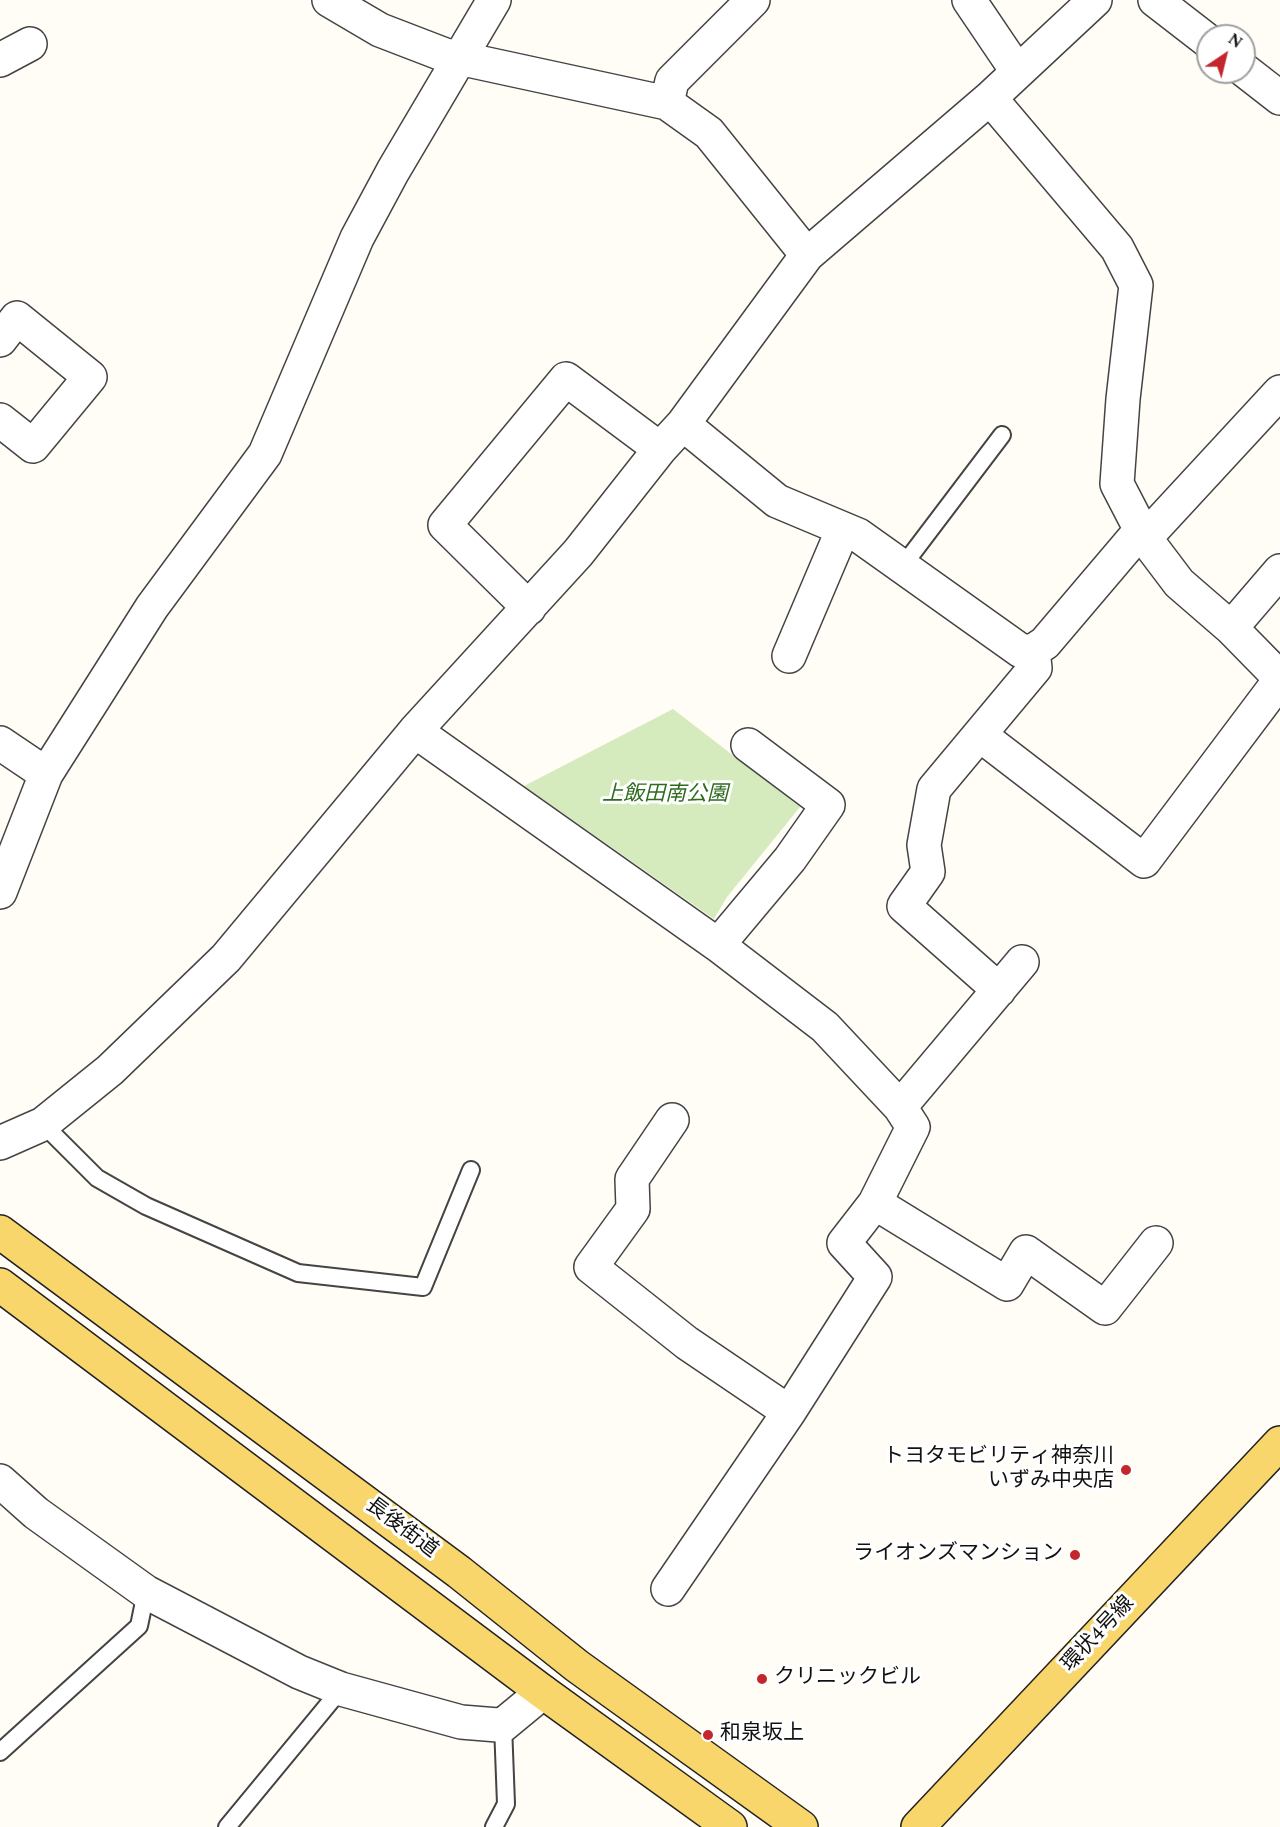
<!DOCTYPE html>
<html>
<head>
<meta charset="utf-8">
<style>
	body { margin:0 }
	#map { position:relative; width:1280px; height:1827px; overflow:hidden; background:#fffdf5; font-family:Spectral,serif }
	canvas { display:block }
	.north { position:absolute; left:1196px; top:24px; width:60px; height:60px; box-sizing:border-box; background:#fff; border:2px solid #a0a0a0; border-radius:50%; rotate:35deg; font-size:16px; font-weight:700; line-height:24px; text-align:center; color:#111 }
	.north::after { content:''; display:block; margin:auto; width:21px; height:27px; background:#c4262e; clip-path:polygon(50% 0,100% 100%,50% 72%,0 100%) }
</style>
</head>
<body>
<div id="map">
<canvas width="1280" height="1827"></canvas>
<div class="north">N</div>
</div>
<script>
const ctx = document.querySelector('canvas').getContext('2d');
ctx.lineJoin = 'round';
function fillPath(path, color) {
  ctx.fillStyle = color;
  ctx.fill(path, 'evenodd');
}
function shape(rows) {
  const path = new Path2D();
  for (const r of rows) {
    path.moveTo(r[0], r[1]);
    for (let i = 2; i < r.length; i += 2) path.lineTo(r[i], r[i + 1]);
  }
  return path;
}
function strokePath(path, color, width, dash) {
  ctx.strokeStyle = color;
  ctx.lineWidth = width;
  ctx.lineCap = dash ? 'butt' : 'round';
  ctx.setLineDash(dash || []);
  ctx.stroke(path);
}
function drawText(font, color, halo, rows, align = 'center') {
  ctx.font = font + ' Spectral,"Noto Sans JP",serif';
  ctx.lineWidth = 6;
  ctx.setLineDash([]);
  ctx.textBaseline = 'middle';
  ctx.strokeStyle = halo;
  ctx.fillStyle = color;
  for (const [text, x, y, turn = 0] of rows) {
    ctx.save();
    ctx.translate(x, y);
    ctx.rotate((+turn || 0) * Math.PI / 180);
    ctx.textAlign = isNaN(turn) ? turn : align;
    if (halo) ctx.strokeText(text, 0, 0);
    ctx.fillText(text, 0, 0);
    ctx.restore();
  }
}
fillPath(shape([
	[673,709,800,807,727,897,714,919,524,786]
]), '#d5ebbd');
const lane = shape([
	[902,567,1002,435],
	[43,1124,97,1178,146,1206,298,1273,423,1287,471,1170],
	[0,1752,139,1626,146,1592],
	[227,1827,341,1689],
	[494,1827,506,1804,503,1725]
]);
const street = shape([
	[329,0,380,30,445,55,667,103,709,133,807,255],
	[969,0,1017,71],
	[1155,0,1208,41],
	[0,60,30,44],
	[1244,70,1280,98],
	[990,98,1095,0],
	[667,103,672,81,753,0],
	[0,340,17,318,90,377,33,446,0,420],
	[683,424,777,501,858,535,1021,651,1033,651],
	[1145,538,1280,392],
	[529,608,445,525,566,379,660,449],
	[1231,628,1280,571],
	[789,656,843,529],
	[415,731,718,945,825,1027,900,1107,913,1127,875,1203,844,1243,875,1277,789,1412,668,1589],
	[980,735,1144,861,1280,680],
	[0,743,46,774],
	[0,892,46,774,152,607,265,454,357,238,393,171,494,0],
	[718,945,790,859,828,805,748,745],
	[999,990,904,906,928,872,924,845,934,789,1035,668,1033,651,1045,643,1141,530],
	[900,1107,1022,962],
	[672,1120,632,1179,633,1209,591,1267,687,1343,789,1412],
	[0,1143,43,1124,110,1070,226,958,415,731,578,553,660,449,683,424,807,255,990,98,1117,248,1136,285,1123,399,1117,484,1145,538,1179,583,1231,628,1280,678],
	[875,1203,1007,1284,1026,1252,1105,1308,1156,1243],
	[0,1481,36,1513,146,1592,299,1672,341,1689,461,1722,498,1725,503,1725,543,1692]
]);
const primary = shape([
	[0,1232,459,1572,577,1666,801,1827],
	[0,1285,543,1692,730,1827],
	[918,1827,1280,1443]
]);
strokePath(lane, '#444', 20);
strokePath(street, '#444', 36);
strokePath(primary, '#222', 36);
strokePath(lane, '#fff', 16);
strokePath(street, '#fff', 33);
strokePath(primary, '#f9d66b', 33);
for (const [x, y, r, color] of [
	[1126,1470,6,"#c4262e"],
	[1075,1555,6,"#c4262e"],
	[762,1679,6,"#c4262e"],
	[708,1735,6,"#c4262e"]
]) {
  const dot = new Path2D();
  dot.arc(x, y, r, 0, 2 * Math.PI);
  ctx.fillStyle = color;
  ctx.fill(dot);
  strokePath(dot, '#fff', 2);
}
drawText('italic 21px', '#2f6b1f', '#fff', [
	["上飯田南公園",665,796]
]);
drawText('21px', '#111', '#fff', [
	["トヨタモビリティ神奈川",1114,1458],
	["いずみ中央店",1114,1482],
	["ライオンズマンション",1063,1555],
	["クリニックビル",774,1679,"left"],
	["和泉坂上",720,1735,"left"]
], 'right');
drawText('21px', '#111', '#fff', [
	["長後街道",401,1529,37],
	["環状4号線",1099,1635,-47]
]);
</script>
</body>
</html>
